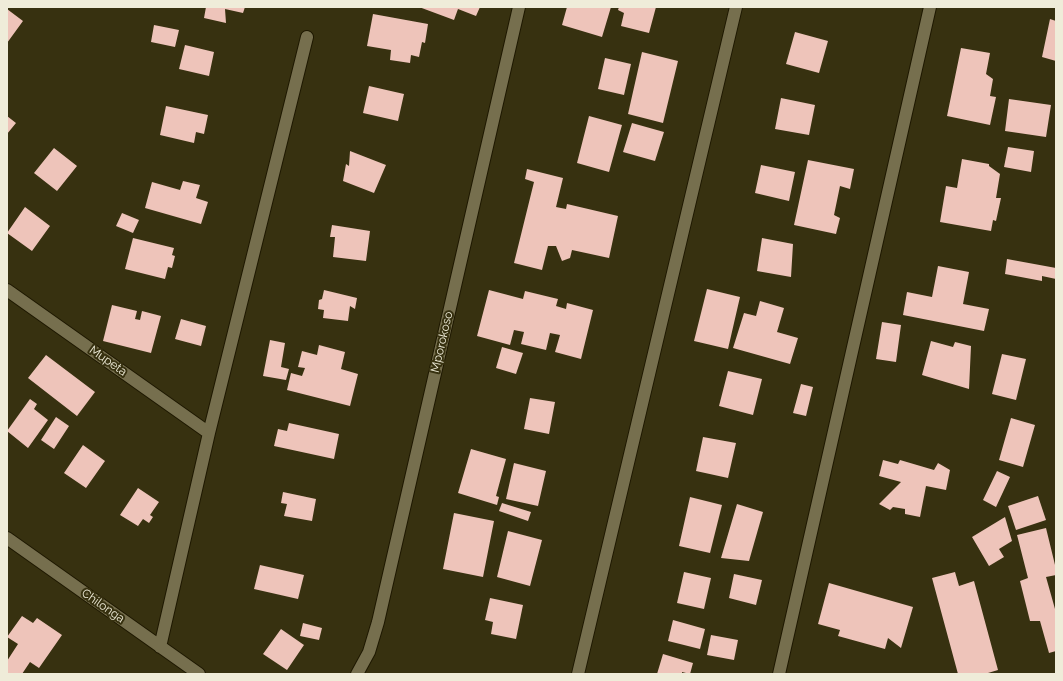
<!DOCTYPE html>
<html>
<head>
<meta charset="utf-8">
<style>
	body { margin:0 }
	#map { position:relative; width:1063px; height:681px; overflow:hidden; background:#373110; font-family:Raleway,sans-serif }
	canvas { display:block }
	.frame { position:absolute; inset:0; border:8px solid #efecd9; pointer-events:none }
</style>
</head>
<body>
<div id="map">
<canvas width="1063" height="681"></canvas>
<div class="frame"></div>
</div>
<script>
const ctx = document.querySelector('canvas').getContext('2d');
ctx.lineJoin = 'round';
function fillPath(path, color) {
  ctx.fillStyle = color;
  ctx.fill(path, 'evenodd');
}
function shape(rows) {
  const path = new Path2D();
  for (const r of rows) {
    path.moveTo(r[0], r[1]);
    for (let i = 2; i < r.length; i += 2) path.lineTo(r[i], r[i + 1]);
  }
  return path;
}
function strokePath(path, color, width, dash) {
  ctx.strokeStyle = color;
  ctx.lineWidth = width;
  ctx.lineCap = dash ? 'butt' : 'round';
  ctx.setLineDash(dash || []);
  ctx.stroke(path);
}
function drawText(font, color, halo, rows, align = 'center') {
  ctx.font = font + ' Raleway,sans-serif';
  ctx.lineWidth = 4;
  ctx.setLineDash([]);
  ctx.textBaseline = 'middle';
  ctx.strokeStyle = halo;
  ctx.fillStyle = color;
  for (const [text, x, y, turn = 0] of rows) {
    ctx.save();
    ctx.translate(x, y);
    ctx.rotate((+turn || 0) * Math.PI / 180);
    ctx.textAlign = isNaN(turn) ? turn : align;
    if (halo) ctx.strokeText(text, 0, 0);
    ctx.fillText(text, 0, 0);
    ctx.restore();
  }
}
fillPath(shape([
	[206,7,245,7,243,13,225,9,226,23,204,18],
	[419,7,480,7,476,16,458,9,454,20],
	[567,7,611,7,602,37,562,25],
	[619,7,656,7,649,33,621,26,624,13,618,10],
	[7,9,23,21,7,43],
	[373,14,428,24,425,43,422,42,419,57,411,55,410,63,390,60,391,50,367,46],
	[1050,19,1056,21,1056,61,1042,57],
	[154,25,179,30,175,47,151,42],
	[795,32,828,41,819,73,786,64],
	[185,45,214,52,209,76,179,69],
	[961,48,990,53,986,74,993,79,990,96,996,97,990,125,947,116],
	[642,52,678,61,663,123,628,114],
	[605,58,631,64,624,95,598,89],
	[369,86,404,94,398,121,363,113],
	[781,98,815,105,809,135,775,129],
	[1009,99,1051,105,1046,137,1005,131],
	[166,106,208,115,204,134,196,132,194,143,160,135],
	[7,116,16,123,7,134],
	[589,116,622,125,609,172,577,163],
	[632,123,664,132,655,161,623,152],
	[1008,147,1034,151,1031,172,1004,167],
	[54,148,77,166,57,191,34,173],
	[350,151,386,165,374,193,343,181,346,164,349,166],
	[962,159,989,164,989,166,1000,174,996,198,1001,198,996,221,993,220,991,231,940,222,946,186,957,188],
	[808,160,854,169,850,189,840,186,834,215,840,218,836,234,794,225],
	[761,165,795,172,789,201,755,193],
	[527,169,563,178,556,207,566,209,567,204,618,216,609,258,572,250,570,258,562,261,556,246,548,246,542,270,514,263,534,182,525,179],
	[183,181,200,185,196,198,208,202,201,224,145,208,152,182,180,190],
	[25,207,50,226,32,251,7,233],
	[122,213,139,220,133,233,116,226],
	[332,225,370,231,366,261,333,257,335,237,330,237],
	[133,238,174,248,172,255,175,256,172,268,168,267,165,279,125,269],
	[762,238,793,244,791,277,757,271],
	[1007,259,1056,268,1056,279,1042,276,1042,281,1005,274],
	[938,266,969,272,963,304,989,309,984,331,903,315,907,292,932,297],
	[707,289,740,297,728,349,694,341],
	[324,290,357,298,355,309,350,306,348,321,323,318,324,310,318,309,319,300,322,299],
	[489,290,523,299,525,291,558,299,556,306,566,309,567,303,593,310,581,359,555,352,560,335,550,333,546,350,521,344,524,332,514,330,510,345,477,336],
	[760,301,784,308,777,332,798,338,790,364,733,348,744,313,756,316],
	[112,305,137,311,135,319,140,320,142,311,161,316,151,353,103,341],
	[181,319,206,326,201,346,175,339],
	[882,322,901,325,896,362,876,359],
	[270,340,285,343,281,367,289,369,286,380,263,376],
	[931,341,953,347,955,342,971,346,969,389,922,375],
	[319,345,345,352,341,369,358,374,350,406,287,390,291,373,302,376,305,368,298,367,302,351,317,355],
	[502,347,523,353,516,374,496,368],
	[1002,354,1026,359,1016,400,992,394],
	[46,355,95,392,77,416,28,378],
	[728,371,762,379,753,415,719,406],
	[801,384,813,387,806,416,793,413],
	[530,398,555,402,549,434,524,429],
	[30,399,37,404,34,409,48,420,28,448,7,431],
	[56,417,69,426,54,449,41,440],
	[1011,418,1035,425,1023,467,999,460],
	[289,423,339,434,334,459,274,446,278,429,287,431],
	[703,437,736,443,728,478,696,471],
	[83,445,105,461,86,488,64,473],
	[471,449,506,459,496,496,499,497,497,505,458,493],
	[883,460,898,464,900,460,934,470,938,463,950,470,946,490,926,486,920,517,905,514,905,509,893,507,890,510,879,504,901,482,879,476],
	[514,463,546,471,538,506,506,499],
	[997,471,1010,477,996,507,983,500],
	[138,488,159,502,150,515,153,517,149,523,143,519,138,526,120,515],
	[283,492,316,499,312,521,284,516,287,504,281,503],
	[1038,496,1046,520,1016,530,1008,506],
	[690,497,722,505,710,553,679,546],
	[502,503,531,512,528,521,499,511],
	[737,504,763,512,749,561,721,558],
	[454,513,494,521,483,577,443,569],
	[1005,517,1012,541,999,549,1004,557,989,566,972,537],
	[1046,528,1056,569,1056,575,1046,577,1055,609,1056,609,1056,651,1049,653,1040,621,1030,621,1020,581,1028,578,1017,535],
	[508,531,542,540,530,586,497,577],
	[260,565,304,575,298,599,254,589],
	[684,572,711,578,704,609,677,603],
	[955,572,959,586,974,581,998,670,988,673,988,674,958,674,932,578],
	[734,574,762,580,756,605,729,598],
	[829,583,913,607,901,648,888,638,885,649,838,636,840,630,818,624],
	[490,598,523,605,516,639,491,634,493,622,485,620],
	[22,616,33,623,37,618,62,635,39,668,30,662,22,674,7,674,7,661,18,644,7,637],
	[673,620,705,629,700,649,668,641],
	[303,623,322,628,319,640,300,636],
	[281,629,304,645,287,670,263,654],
	[711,635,738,640,734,660,707,655],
	[663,654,693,663,690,674,682,672,682,674,657,674]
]), '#eec4ba');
const minor = shape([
	[7,290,209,433],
	[7,538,199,674],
	[160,647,209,433,307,37],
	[357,674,369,652,378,622,519,7],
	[578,674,736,7],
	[779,674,930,7]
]);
strokePath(minor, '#1e1800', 14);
strokePath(minor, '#766f4e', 12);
drawText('12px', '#efecd9', '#373110', [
	["Mporokoso",442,342,-77],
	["Mupeta",108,361,35],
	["Chilonga",103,606,35]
]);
</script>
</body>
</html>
